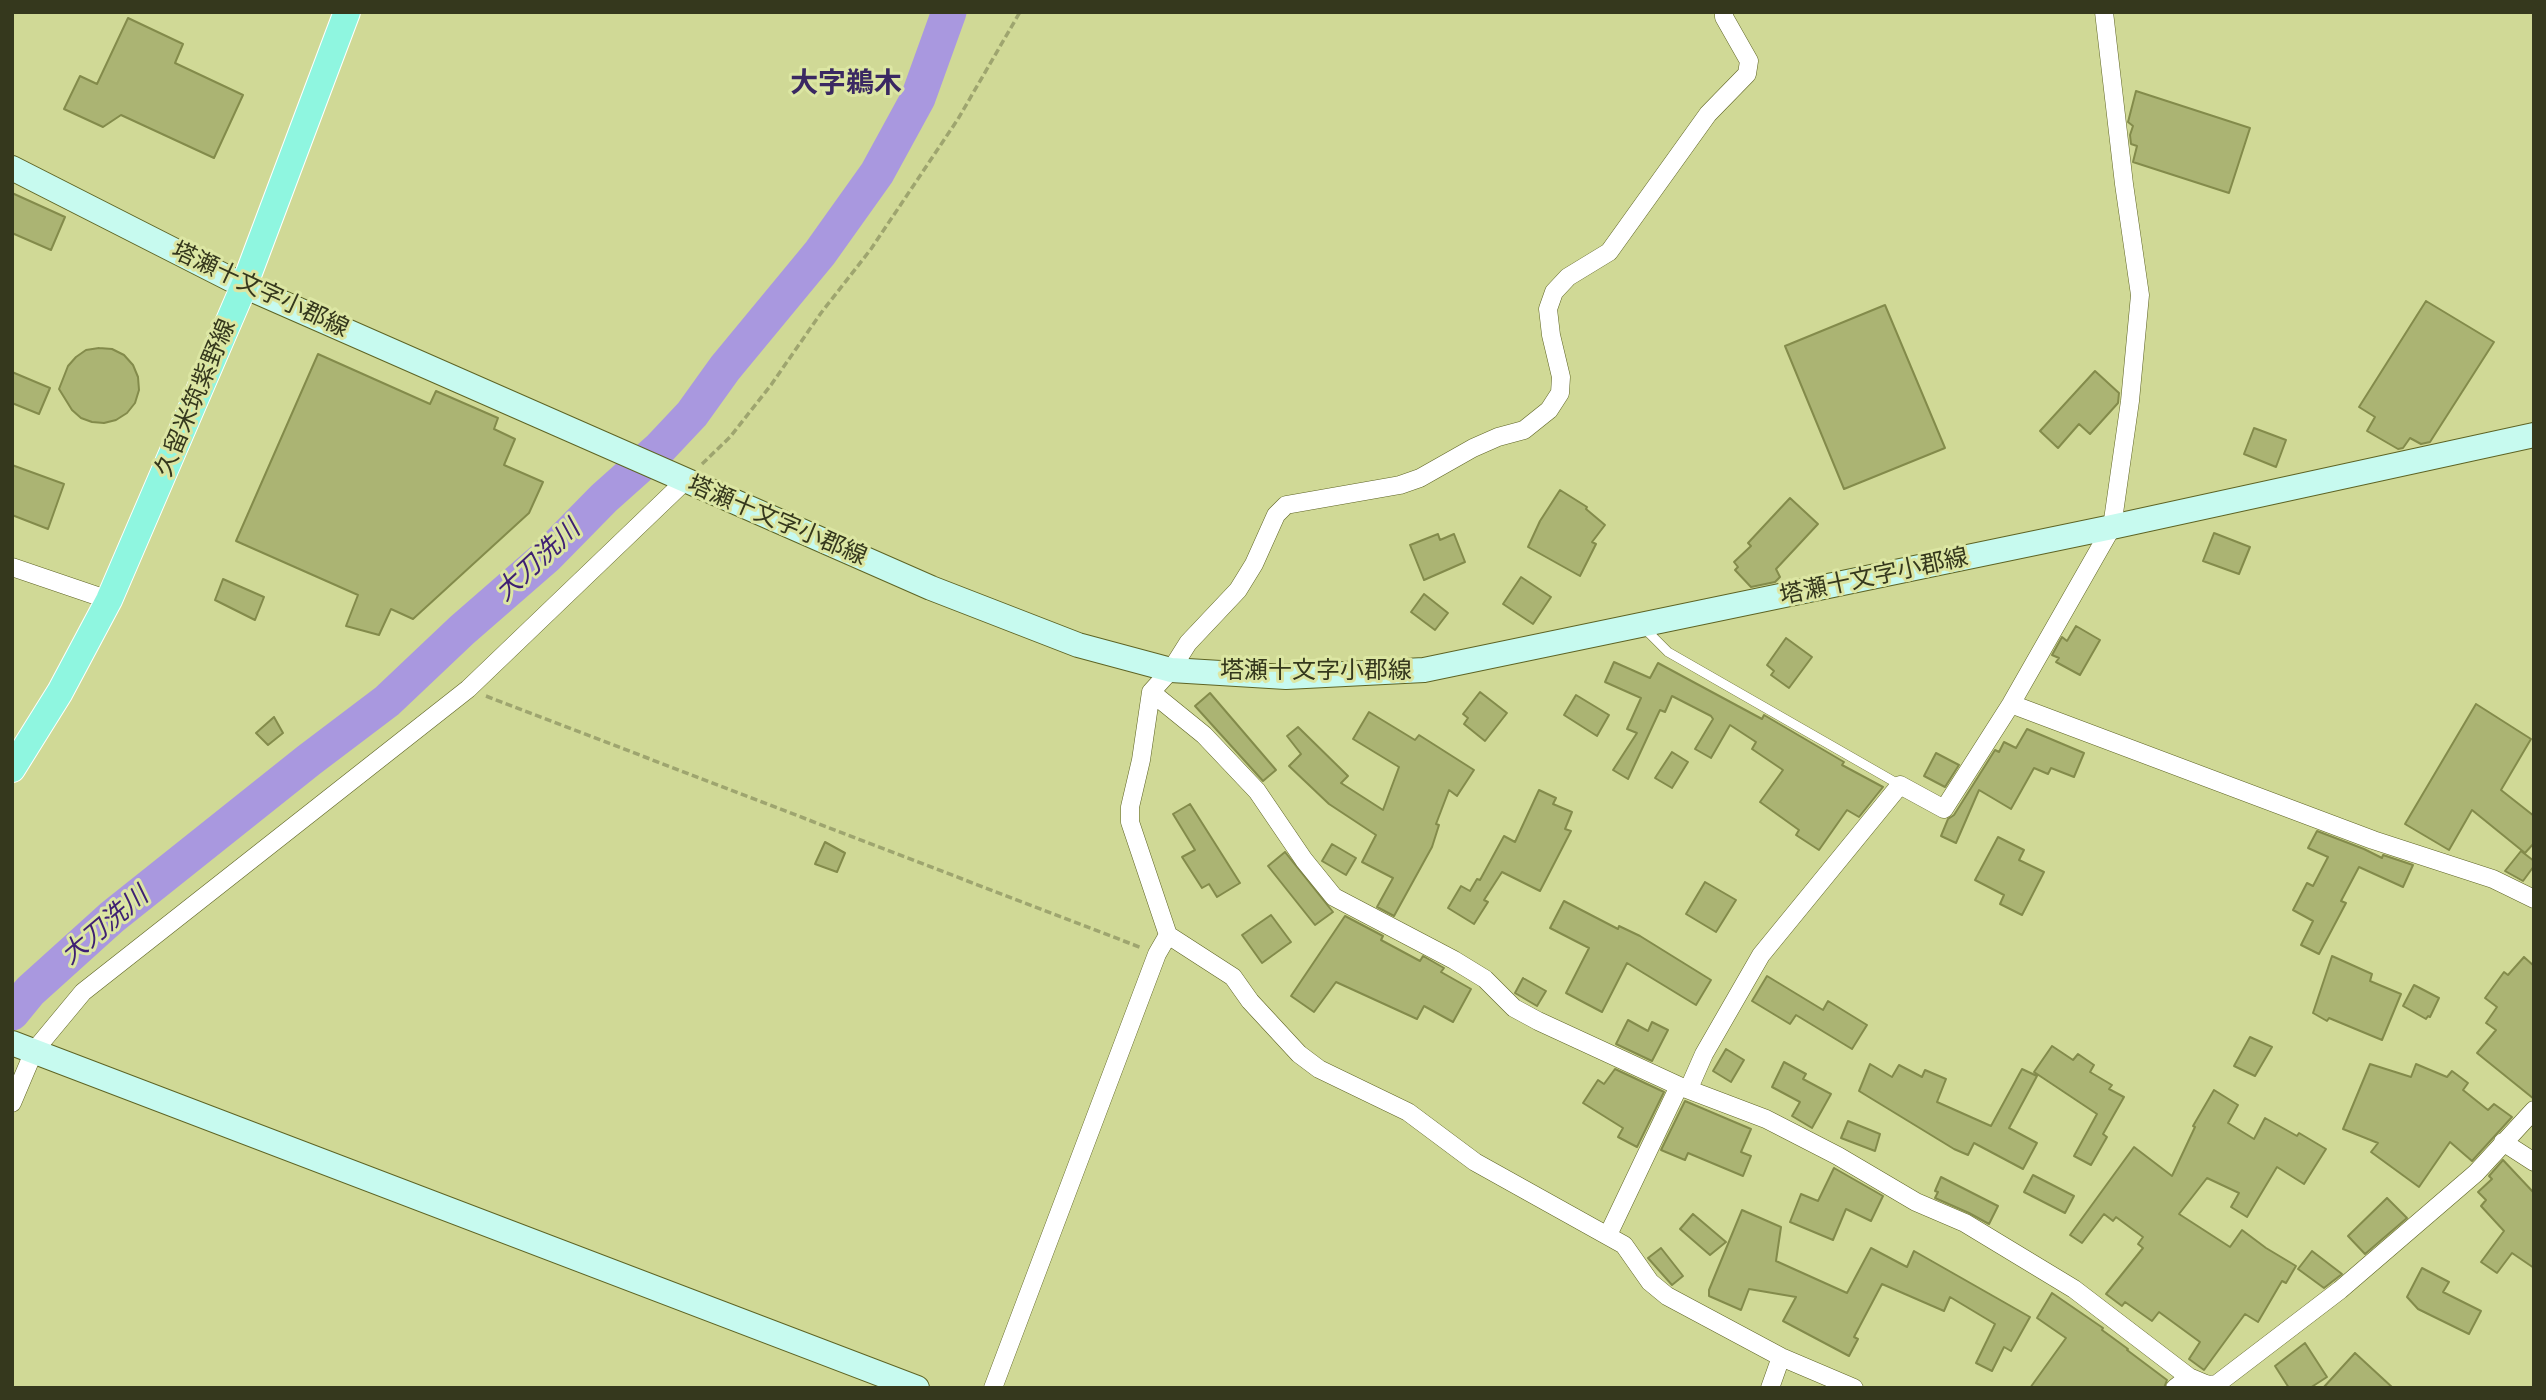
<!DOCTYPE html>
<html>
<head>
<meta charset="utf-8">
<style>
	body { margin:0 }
	#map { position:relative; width:2546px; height:1400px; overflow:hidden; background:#d0d996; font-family:"IBM Plex Serif",serif }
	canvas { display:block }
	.frame { position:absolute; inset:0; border:14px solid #35381d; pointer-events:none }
</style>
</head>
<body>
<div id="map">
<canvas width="2546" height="1400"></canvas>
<div class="frame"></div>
</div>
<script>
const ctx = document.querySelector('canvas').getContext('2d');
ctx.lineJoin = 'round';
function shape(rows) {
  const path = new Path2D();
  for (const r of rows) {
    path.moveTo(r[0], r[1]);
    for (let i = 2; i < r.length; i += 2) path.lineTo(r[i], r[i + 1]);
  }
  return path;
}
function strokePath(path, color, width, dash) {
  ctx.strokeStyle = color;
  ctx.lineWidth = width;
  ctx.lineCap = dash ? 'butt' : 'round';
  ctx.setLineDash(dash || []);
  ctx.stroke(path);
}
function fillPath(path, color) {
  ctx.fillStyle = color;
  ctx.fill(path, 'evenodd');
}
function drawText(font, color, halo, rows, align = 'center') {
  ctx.font = font + ' "IBM Plex Serif","Noto Sans JP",serif';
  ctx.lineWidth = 6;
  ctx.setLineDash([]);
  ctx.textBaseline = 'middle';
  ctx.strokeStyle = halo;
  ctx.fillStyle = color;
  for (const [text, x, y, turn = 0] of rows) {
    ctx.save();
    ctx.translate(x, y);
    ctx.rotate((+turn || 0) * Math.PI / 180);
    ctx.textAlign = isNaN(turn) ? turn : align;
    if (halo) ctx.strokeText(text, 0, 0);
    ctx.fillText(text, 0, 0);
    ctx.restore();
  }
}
strokePath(shape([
	[12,1013,30,991,112,917,309,760,387,701,462,630,547,556,604,498,660,448,692,414,725,368,820,253,877,173,918,98,949,12]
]), '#a998df', 35);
const building = shape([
	[128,18,183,44,175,63,243,95,214,158,121,115,103,127,64,109,80,76,97,84,128,18],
	[2136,91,2250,128,2229,193,2133,162,2137,146,2131,144,2130,135,2133,126,2128,122,2136,91],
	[12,193,65,217,51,250,12,233,12,193],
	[2426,301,2494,342,2430,442,2421,444,2410,438,2403,448,2398,449,2367,431,2375,417,2359,407,2426,301],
	[1885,305,1945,448,1844,489,1785,346,1885,305],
	[99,348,112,349,124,355,133,365,138,377,139,390,135,403,127,413,116,420,104,423,92,422,81,418,72,410,59,389,68,366,76,357,86,350,99,348],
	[318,354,430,404,436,391,498,418,494,429,515,439,504,465,543,482,529,513,413,619,391,609,379,635,346,626,358,595,236,541,318,354],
	[2095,371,2119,393,2118,403,2090,434,2079,424,2058,448,2040,431,2095,371],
	[12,372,50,388,39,414,12,403,12,372],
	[2254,428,2286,440,2276,467,2244,454,2254,428],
	[12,465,64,484,48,529,12,515,12,465],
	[1560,490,1587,507,1586,509,1605,525,1592,542,1596,544,1580,576,1528,547,1540,521,1560,490],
	[1790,498,1818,524,1776,569,1780,577,1775,582,1751,587,1735,570,1738,567,1734,562,1751,546,1748,543,1790,498],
	[2214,533,2250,547,2239,574,2203,561,2214,533],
	[1438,534,1440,540,1454,534,1465,562,1424,580,1410,545,1438,534],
	[1521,577,1551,597,1533,624,1503,604,1521,577],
	[223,579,264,597,255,620,215,600,223,579],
	[1424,594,1448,613,1435,630,1411,612,1424,594],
	[2076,626,2100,640,2080,675,2056,662,2059,658,2052,655,2062,637,2067,641,2076,626],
	[1786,638,1812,657,1789,688,1771,675,1774,671,1767,665,1786,638],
	[1614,662,1650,678,1658,663,1762,719,1764,715,1844,762,1842,765,1883,787,1859,817,1847,810,1819,850,1796,835,1799,830,1760,802,1783,770,1752,749,1756,742,1730,725,1711,758,1695,749,1713,719,1711,716,1672,696,1665,712,1660,710,1628,779,1613,770,1637,733,1627,729,1641,698,1605,682,1614,662],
	[1480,692,1507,713,1485,741,1464,724,1468,718,1463,714,1480,692],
	[1210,693,1276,770,1263,781,1195,706,1210,693],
	[1576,695,1609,715,1597,736,1564,715,1576,695],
	[2476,704,2531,739,2501,790,2534,816,2534,843,2525,853,2472,810,2449,850,2405,824,2476,704],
	[1369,712,1415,740,1419,735,1474,770,1457,796,1449,790,1436,824,1439,825,1432,847,1394,916,1377,907,1393,878,1362,862,1376,835,1329,804,1289,766,1301,754,1287,736,1298,727,1348,776,1341,783,1383,810,1399,767,1353,739,1369,712],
	[274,717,283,733,268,745,256,733,274,717],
	[2027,729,2084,753,2074,777,2051,768,2048,774,2034,768,2011,809,1979,790,1956,843,1941,836,1948,819,1954,815,1995,750,1999,752,2004,742,2016,748,2027,729],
	[1672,752,1688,762,1672,788,1655,778,1672,752],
	[1936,753,1959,765,1945,787,1924,776,1936,753],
	[1539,790,1556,798,1553,804,1572,812,1565,829,1571,831,1540,891,1502,872,1484,900,1488,902,1474,924,1448,908,1461,886,1470,891,1477,879,1480,880,1504,836,1515,842,1539,790],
	[1190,804,1240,883,1217,897,1209,884,1202,888,1182,857,1195,850,1173,814,1190,804],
	[2317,831,2364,849,2382,858,2383,855,2413,865,2403,887,2359,867,2341,901,2346,903,2319,954,2301,945,2313,921,2293,910,2307,883,2313,886,2328,857,2308,848,2317,831],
	[1998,837,2024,850,2019,860,2044,872,2022,915,2000,904,2004,895,1975,880,1998,837],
	[825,842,845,853,837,872,815,864,825,842],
	[1332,844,1356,858,1346,875,1322,861,1332,844],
	[2521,851,2534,861,2534,866,2523,881,2505,871,2521,851],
	[1285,852,1333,912,1315,925,1268,866,1285,852],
	[1705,882,1736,900,1716,932,1686,914,1705,882],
	[1564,901,1618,929,1619,926,1640,936,1711,980,1696,1005,1627,963,1602,1012,1566,993,1589,948,1550,928,1564,901],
	[1271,915,1291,942,1262,963,1242,935,1271,915],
	[1345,916,1383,936,1381,940,1420,961,1423,956,1444,968,1441,972,1471,989,1453,1022,1424,1006,1417,1019,1336,982,1314,1012,1291,996,1345,916],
	[2332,956,2372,974,2370,981,2401,994,2382,1040,2329,1018,2327,1021,2313,1013,2332,956],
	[2524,957,2534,966,2534,1099,2477,1053,2496,1030,2486,1023,2497,1007,2485,998,2504,972,2508,975,2524,957],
	[1767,976,1823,1010,1828,1001,1867,1025,1852,1049,1796,1015,1790,1024,1752,1001,1767,976],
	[1523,978,1546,991,1537,1006,1515,993,1523,978],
	[2414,985,2439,998,2430,1017,2428,1016,2426,1019,2403,1006,2414,985],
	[1628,1020,1648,1031,1652,1022,1668,1030,1652,1061,1616,1044,1628,1020],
	[2250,1037,2272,1047,2255,1076,2234,1066,2250,1037],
	[2052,1046,2073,1060,2078,1054,2094,1065,2090,1072,2112,1085,2109,1089,2124,1097,2103,1134,2107,1137,2091,1165,2074,1156,2097,1114,2034,1072,2052,1046],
	[1726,1049,1744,1060,1731,1082,1713,1071,1726,1049],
	[1784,1062,1806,1074,1803,1079,1831,1094,1812,1128,1792,1116,1800,1102,1772,1087,1784,1062],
	[1870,1064,1892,1077,1899,1065,1922,1077,1925,1070,1946,1079,1937,1102,1991,1126,2022,1069,2037,1076,2009,1128,2037,1143,2023,1169,1974,1143,1968,1155,1954,1149,1859,1091,1870,1064],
	[2370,1064,2411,1077,2416,1064,2447,1077,2452,1071,2468,1083,2463,1090,2488,1110,2494,1104,2512,1117,2472,1161,2450,1142,2419,1187,2371,1152,2378,1143,2343,1129,2370,1064],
	[1615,1069,1664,1092,1637,1147,1618,1137,1623,1128,1583,1103,1598,1080,1604,1084,1615,1069],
	[2214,1090,2238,1105,2228,1123,2254,1139,2265,1118,2297,1136,2299,1133,2326,1149,2304,1184,2277,1167,2247,1217,2231,1207,2239,1193,2207,1178,2179,1214,2230,1247,2242,1230,2266,1248,2296,1266,2286,1283,2282,1281,2258,1322,2245,1314,2204,1370,2189,1359,2200,1342,2159,1312,2152,1321,2125,1302,2122,1306,2106,1294,2143,1248,2138,1244,2143,1237,2116,1217,2113,1221,2104,1214,2082,1243,2070,1235,2134,1147,2172,1176,2195,1127,2193,1126,2214,1090],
	[1685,1101,1751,1129,1741,1152,1751,1156,1743,1176,1688,1153,1685,1160,1661,1150,1685,1101],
	[1848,1121,1880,1134,1875,1151,1841,1138,1848,1121],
	[2503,1160,2534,1193,2534,1268,2512,1253,2497,1273,2481,1262,2504,1231,2481,1206,2486,1200,2478,1192,2492,1179,2489,1176,2503,1160],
	[1834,1168,1883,1196,1871,1221,1846,1209,1833,1240,1790,1222,1801,1194,1818,1201,1834,1168],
	[2033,1175,2074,1196,2065,1213,2024,1192,2033,1175],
	[1941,1177,1998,1206,1989,1224,1969,1213,1935,1198,1938,1192,1935,1191,1941,1177],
	[2387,1198,2407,1218,2365,1254,2348,1236,2387,1198],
	[1742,1210,1781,1227,1776,1261,1847,1293,1871,1248,1907,1267,1914,1251,2030,1317,2011,1351,2004,1347,1992,1371,1976,1363,1995,1324,1950,1297,1944,1311,1882,1284,1854,1337,1858,1339,1849,1356,1783,1321,1796,1297,1749,1289,1741,1310,1709,1296,1709,1290,1742,1210],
	[1693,1214,1726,1242,1710,1255,1680,1229,1693,1214],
	[1661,1248,1683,1276,1672,1285,1648,1258,1661,1248],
	[2312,1251,2342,1274,2324,1288,2298,1269,2312,1251],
	[2422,1268,2449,1282,2443,1292,2481,1311,2469,1334,2418,1309,2407,1297,2422,1268],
	[2052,1293,2103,1328,2102,1330,2128,1349,2127,1350,2167,1380,2164,1388,2030,1388,2066,1338,2037,1318,2052,1293],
	[2305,1343,2327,1377,2310,1388,2289,1388,2275,1366,2305,1343],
	[2355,1353,2393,1388,2323,1388,2355,1353]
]);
fillPath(building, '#abb473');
strokePath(building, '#838b4b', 2);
const lane = shape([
	[1645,629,1668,652,1900,785]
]);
const street = shape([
	[1724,12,1724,17,1749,61,1747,74,1708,114,1609,252,1568,277,1554,292,1548,309,1551,335,1561,377,1560,393,1549,410,1524,430,1498,437,1473,448,1420,478,1400,485,1286,505,1276,515,1254,564,1238,590,1188,643,1171,670,1151,692,1141,760,1130,807,1130,822,1168,935,1233,977,1250,1001,1299,1054,1319,1069,1408,1112,1475,1162,1624,1245,1650,1282,1667,1296,1781,1357,1854,1388],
	[12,567,109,600],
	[1151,692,1204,735,1257,791,1304,860,1334,897,1454,960,1485,979,1514,1008,1538,1021,1679,1086,1766,1119,1838,1156,1916,1202,1965,1223,2074,1289,2189,1377,2208,1385,2217,1384,2340,1290,2476,1173,2534,1110],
	[2011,704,2373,840,2493,879,2534,899],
	[1689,1088,1704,1054,1761,955,1900,785,1944,809,2011,704,2112,527,2130,401,2140,295,2124,184,2104,12],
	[12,1103,34,1051,83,992,468,689,685,481],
	[2503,1142,2534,1162],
	[1608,1235,1679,1086],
	[993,1388,1157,954,1168,935],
	[1770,1388,1781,1357],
	[2175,1388,2189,1377]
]);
const secondary = shape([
	[12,168,244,286,931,588,1078,645,1171,670,1286,677,1424,670,2112,527,2534,435],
	[12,1043,917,1388]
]);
const primary = shape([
	[12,769,60,692,109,600,244,286,347,12]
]);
strokePath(lane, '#5e6424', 10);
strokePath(street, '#5e6424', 19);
strokePath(secondary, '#5e6424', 26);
strokePath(primary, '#fff', 28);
strokePath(shape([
	[702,464,730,437,771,385,821,313,871,249,958,119,1020,12],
	[486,696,1142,948]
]), '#9ea56f', 3.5, [7, 3.5]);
strokePath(lane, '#fff', 9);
strokePath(street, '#fff', 18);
strokePath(secondary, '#c7faef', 24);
strokePath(primary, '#8ff6e0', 26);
drawText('24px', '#35381d', '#dce6a3', [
	["塔瀬十文字小郡線",260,290,25],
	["久留米筑紫野線",196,398,-67],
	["塔瀬十文字小郡線",777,521,23],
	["塔瀬十文字小郡線",1874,577,-12],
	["塔瀬十文字小郡線",1316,671]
]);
drawText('italic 26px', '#3e2073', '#dce6a3', [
	["大刀洗川",538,561,-43],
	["大刀洗川",105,926,-40]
]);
drawText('bold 28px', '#3a2862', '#dce6a3', [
	["大字鵜木",846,84]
]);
</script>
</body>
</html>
